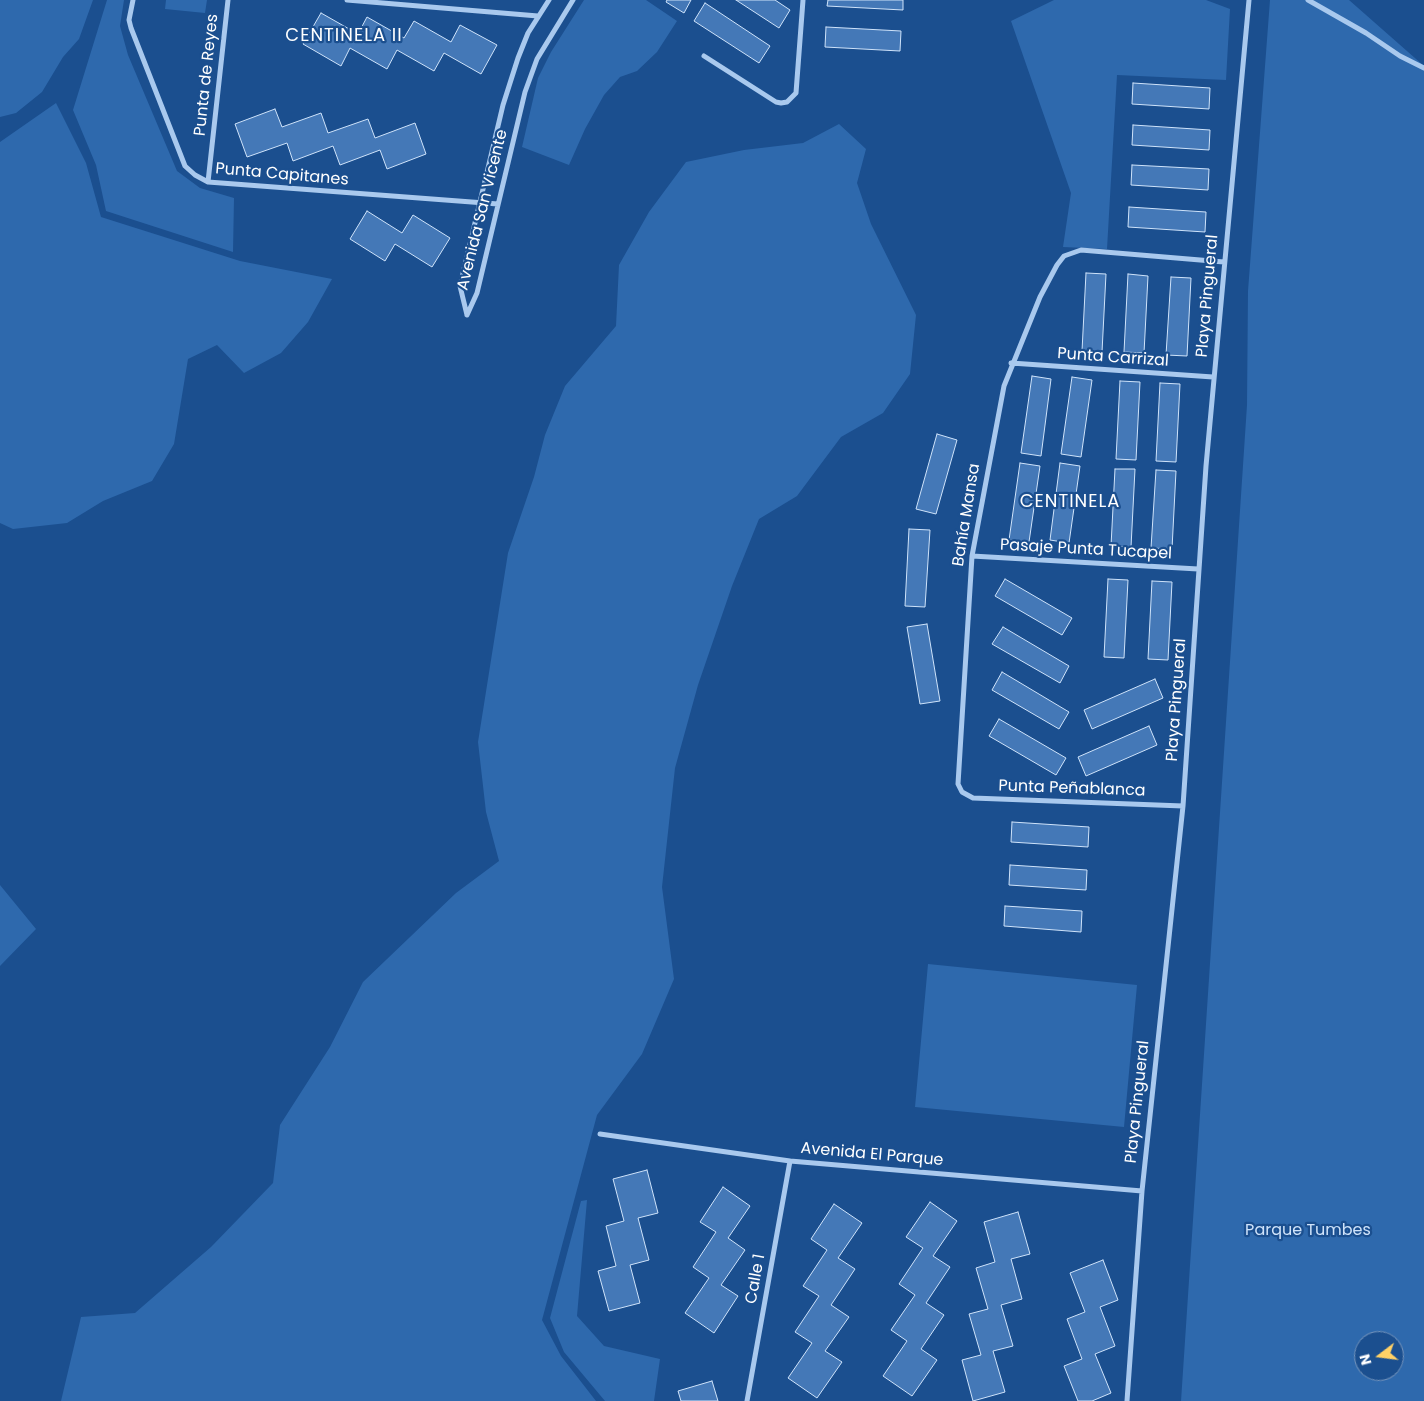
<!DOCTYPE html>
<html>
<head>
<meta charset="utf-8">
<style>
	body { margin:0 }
	#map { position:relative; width:1424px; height:1401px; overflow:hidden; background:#1b4f8f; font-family:Poppins,sans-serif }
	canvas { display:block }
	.north { position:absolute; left:1354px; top:1331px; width:50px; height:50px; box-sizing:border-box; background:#1b4f8f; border:1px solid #7695bc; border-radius:50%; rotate:255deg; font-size:14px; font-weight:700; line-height:20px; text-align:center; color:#fff }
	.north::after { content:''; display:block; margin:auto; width:18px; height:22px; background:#ffd166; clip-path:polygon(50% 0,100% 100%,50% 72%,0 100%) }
</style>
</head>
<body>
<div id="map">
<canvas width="1424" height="1401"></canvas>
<div class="north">N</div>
</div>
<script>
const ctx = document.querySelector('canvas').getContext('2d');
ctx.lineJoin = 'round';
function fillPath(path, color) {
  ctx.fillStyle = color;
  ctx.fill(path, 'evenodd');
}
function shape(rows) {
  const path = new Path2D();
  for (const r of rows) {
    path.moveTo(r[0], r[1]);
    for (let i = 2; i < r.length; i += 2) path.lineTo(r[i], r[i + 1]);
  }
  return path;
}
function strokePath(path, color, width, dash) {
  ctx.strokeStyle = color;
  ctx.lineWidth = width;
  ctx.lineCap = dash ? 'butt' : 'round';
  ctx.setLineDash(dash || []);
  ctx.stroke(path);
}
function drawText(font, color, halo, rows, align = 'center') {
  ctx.font = font + ' Poppins,sans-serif';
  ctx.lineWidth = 4.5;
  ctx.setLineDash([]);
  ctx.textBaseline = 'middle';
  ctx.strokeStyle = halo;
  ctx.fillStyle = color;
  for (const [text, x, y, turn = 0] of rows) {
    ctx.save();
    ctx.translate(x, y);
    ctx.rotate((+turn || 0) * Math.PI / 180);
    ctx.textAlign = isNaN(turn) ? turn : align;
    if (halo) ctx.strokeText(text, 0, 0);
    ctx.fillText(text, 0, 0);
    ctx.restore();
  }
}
fillPath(shape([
	[0,0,93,0,79,39,63,57,42,92,16,113,0,117],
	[107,0,124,0,120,26,128,55,177,171,200,188,234,198,233,252,106,211,96,165,73,110],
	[166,0,207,0,205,13,165,9],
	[584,0,646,0,677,21,657,52,637,71,620,77,604,95,585,129,569,165,522,147,538,78,551,52],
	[1054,0,1206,0,1230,9,1226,80,1117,75,1107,249,1063,247,1071,193,1011,21],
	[1270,0,1349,0,1424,66,1424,1401,1181,1401,1247,405,1248,291],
	[1364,1341,1394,1341,1394,1371,1364,1371],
	[56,103,86,163,101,217,240,261,332,279,308,322,281,353,244,373,217,345,188,359,174,444,152,481,103,501,67,523,13,529,0,523,0,142],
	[839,124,866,149,857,183,871,224,916,315,910,374,883,413,841,437,797,496,759,519,732,586,698,685,675,768,662,887,674,979,642,1054,597,1115,542,1320,561,1356,596,1401,61,1401,81,1317,135,1313,211,1247,273,1183,280,1125,330,1047,363,982,456,893,499,861,486,812,478,742,508,553,534,477,545,435,565,386,616,326,619,265,649,212,686,162,744,150,803,143],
	[0,885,36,929,0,966],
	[928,964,1137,985,1124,1127,915,1107],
	[587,1200,577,1316,604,1346,660,1359,654,1401,605,1401,564,1352,550,1318,581,1201]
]), '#2e69ad');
const building = shape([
	[667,0,691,0,684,13,666,2,667,0],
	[736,0,775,0,790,10,779,28,736,0],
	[828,0,903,0,903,10,827,6,828,0],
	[705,3,770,46,759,63,694,21,705,3],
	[321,13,358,34,367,17,404,38,414,21,451,42,460,25,497,45,481,74,444,53,434,71,397,50,387,69,350,48,341,66,303,44,321,13],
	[826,27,901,31,900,51,825,47,826,27],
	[1133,83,1210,88,1209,109,1132,104,1133,83],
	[275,109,282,127,321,113,328,133,368,119,375,138,415,123,426,154,387,169,380,150,340,165,333,146,293,161,287,143,247,157,235,124,275,109],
	[1133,125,1210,130,1209,150,1132,145,1133,125],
	[1132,165,1209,169,1208,190,1131,185,1132,165],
	[1129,207,1206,212,1205,232,1128,227,1129,207],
	[367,211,402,233,413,215,450,238,432,267,395,244,385,261,350,239,367,211],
	[1086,273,1106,274,1102,352,1082,351,1086,273],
	[1128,274,1148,276,1144,353,1124,352,1128,274],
	[1171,277,1191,278,1187,356,1166,355,1171,277],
	[1032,376,1051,379,1041,456,1021,453,1032,376],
	[1072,377,1092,380,1081,457,1061,454,1072,377],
	[1120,381,1140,382,1136,460,1116,459,1120,381],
	[1160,383,1180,384,1176,462,1156,461,1160,383],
	[937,434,957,440,936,514,916,509,937,434],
	[1020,463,1040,466,1029,542,1009,540,1020,463],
	[1060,463,1080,466,1069,543,1050,540,1060,463],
	[1115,469,1135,469,1131,547,1111,546,1115,469],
	[1156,470,1176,471,1172,549,1151,548,1156,470],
	[909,529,930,530,925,607,905,606,909,529],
	[1005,579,1072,618,1062,635,995,596,1005,579],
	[1108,579,1128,580,1124,658,1104,657,1108,579],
	[1152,581,1172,582,1168,660,1148,659,1152,581],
	[927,624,940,701,920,704,907,627,927,624],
	[1003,627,1069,666,1060,683,992,644,1003,627],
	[1002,672,1069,712,1059,729,992,690,1002,672],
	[1155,679,1163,698,1092,729,1084,710,1155,679],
	[999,719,1066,758,1056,775,989,736,999,719],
	[1149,726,1157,745,1086,776,1078,757,1149,726],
	[1012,822,1089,827,1088,847,1011,842,1012,822],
	[1010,865,1087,870,1086,890,1009,885,1010,865],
	[1005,906,1082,911,1081,932,1004,926,1005,906],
	[647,1170,658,1213,638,1218,649,1260,630,1265,640,1303,609,1311,598,1271,616,1266,606,1226,624,1221,613,1179,647,1170],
	[723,1187,750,1206,728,1238,745,1250,721,1285,738,1296,714,1333,685,1313,709,1278,693,1267,716,1232,700,1222,723,1187],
	[930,1202,957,1221,933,1256,950,1267,926,1303,944,1315,921,1349,937,1360,912,1396,883,1376,907,1341,891,1330,915,1295,899,1284,923,1248,906,1237,930,1202],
	[834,1204,862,1223,838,1258,855,1269,831,1305,849,1317,825,1351,842,1362,817,1398,788,1378,812,1343,795,1332,819,1296,803,1286,827,1250,811,1239,834,1204],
	[1018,1212,1030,1254,1011,1259,1022,1299,1001,1305,1013,1346,993,1351,1005,1392,973,1401,962,1360,981,1355,969,1314,988,1309,976,1268,995,1262,984,1222,1018,1212],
	[1103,1260,1118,1300,1100,1307,1115,1346,1095,1354,1111,1393,1092,1401,1078,1401,1064,1366,1082,1359,1067,1319,1085,1312,1070,1273,1103,1260],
	[712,1381,718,1401,681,1401,678,1391,712,1381]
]);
fillPath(building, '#4478b7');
strokePath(building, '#cfe3fa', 1);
strokePath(shape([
	[133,0,129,20,131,28,185,166,195,175,208,182,498,204],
	[347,0,538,16],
	[1308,0,1366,33,1400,56,1424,68],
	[704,56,776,102,781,103,787,102,796,93,803,0],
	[208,182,228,0],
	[467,315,477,293,525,92,537,59,573,0],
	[467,315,460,286,503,105,518,58,528,33,549,0],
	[1011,363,1213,377],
	[972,556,1198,569],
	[1183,806,973,798,962,792,958,784,972,556,1004,386,1040,297,1057,265,1064,256,1081,250,1224,262],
	[600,1134,790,1161,1142,1191],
	[747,1401,790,1161],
	[1127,1401,1142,1191,1183,806,1206,466,1249,0]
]), '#a9c9ee', 5);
drawText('16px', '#fff', '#1b4f8f', [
	["Punta de Reyes",207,75,-84],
	["Punta Capitanes",282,175,5],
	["Avenida San Vicente",483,210,-76],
	["Playa Pingueral",1208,296,-85],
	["Punta Carrizal",1113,358,4],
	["Bahía Mansa",967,515,-81],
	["Pasaje Punta Tucapel",1086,550,3],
	["Playa Pingueral",1177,700,-86],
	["Punta Peñablanca",1072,789,2],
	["Playa Pingueral",1138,1102,-84],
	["Avenida El Parque",872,1155,5],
	["Calle 1",756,1279,-80]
]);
drawText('16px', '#cfe3fa', '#1b4f8f', [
	["Parque Tumbes",1308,1231]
]);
ctx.letterSpacing = '1px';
drawText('18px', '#fff', '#1b4f8f', [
	["CENTINELA II",344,36],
	["CENTINELA",1070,502]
]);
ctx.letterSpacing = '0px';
</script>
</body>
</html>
